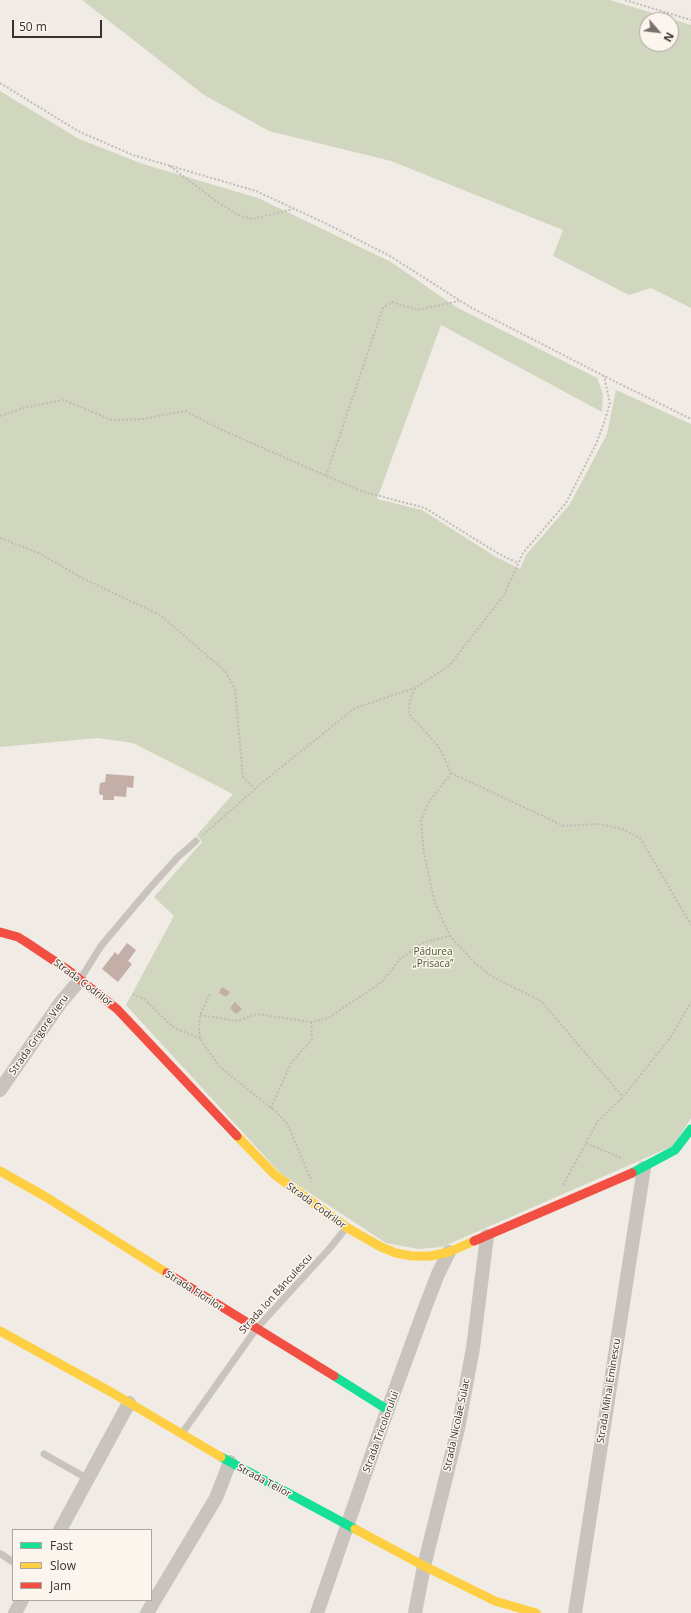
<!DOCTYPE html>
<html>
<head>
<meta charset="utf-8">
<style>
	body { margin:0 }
	#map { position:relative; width:691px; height:1613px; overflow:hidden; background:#f0ebe5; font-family:"Open Sans",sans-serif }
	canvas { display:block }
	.legend { position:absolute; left:12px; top:1529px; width:140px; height:72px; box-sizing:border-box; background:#fbf5ee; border:1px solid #aea6a0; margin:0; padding:5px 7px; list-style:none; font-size:12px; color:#3b302b }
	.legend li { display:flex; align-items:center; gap:8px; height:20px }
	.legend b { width:20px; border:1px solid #aea6a0 }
	.north { position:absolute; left:639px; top:12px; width:40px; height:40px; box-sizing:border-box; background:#fbf5ee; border:1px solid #aea6a0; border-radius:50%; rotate:118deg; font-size:11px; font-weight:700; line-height:16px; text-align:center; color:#3b302b }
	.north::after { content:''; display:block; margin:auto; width:14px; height:18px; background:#7a716c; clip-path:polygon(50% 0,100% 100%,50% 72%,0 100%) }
	.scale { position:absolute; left:12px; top:20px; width:90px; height:18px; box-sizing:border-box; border:2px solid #3b302b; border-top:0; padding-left:5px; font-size:12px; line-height:14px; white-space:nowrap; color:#3b302b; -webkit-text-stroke:3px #fbf5ee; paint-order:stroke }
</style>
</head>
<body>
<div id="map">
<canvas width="691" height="1613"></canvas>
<ul class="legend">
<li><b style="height:5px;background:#16e098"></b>Fast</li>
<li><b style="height:5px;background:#ffcf43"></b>Slow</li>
<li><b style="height:5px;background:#f24e42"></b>Jam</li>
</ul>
<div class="north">N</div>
<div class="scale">50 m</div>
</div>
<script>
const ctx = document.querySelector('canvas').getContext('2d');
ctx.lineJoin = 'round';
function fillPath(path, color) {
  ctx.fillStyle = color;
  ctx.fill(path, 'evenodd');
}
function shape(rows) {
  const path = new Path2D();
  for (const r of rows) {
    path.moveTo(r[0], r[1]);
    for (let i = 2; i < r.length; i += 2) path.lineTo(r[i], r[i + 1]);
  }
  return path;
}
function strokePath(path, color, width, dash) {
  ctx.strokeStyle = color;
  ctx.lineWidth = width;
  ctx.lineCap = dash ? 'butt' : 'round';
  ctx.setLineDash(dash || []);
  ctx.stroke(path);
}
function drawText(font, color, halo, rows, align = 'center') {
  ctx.font = font + ' "Open Sans",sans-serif';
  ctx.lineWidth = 3;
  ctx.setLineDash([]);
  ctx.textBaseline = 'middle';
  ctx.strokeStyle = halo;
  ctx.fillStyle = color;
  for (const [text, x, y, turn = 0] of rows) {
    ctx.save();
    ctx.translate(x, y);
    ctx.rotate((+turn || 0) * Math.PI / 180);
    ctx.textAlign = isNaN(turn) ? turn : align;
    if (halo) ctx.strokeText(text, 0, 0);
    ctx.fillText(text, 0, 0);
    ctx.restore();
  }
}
fillPath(shape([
	[82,0,610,0,691,25,691,308,651,288,629,295,553,256,563,230,391,161,269,131,204,95],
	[647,20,671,20,671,44,647,44],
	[0,91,79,139,143,164,258,198,391,262,456,307,597,378,603,394,602,412,441,325,377,499,422,510,496,557,520,569,526,555,570,504,607,434,616,390,691,424,691,1118,673,1146,442,1247,418,1249,386,1243,281,1174,126,1005,174,916,154,897,202,842,197,835,233,794,133,743,98,738,0,747]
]), '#d1d6bf');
fillPath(shape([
	[106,774,134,776,133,788,127,787,126,797,114,796,114,800,103,800,103,795,100,795,99,792,100,783,105,782],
	[127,943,136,950,128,961,132,964,118,982,102,969,115,952,118,955],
	[222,987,230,992,226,997,219,993],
	[235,1002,242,1009,236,1014,230,1008]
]), '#c3afa7');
strokePath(shape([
	[625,0,691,20],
	[0,83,78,131,133,155,256,191,327,224,390,256,470,307,604,376,691,419],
	[170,166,216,201,238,215,252,219,294,209],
	[0,416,23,408,64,400,112,420,142,419,185,411,224,431,361,491,425,508,499,554,518,563],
	[326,476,383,308,392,302,417,310,459,301],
	[0,538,41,554,82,578,160,615,225,671,235,689,243,777,255,789],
	[415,688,410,701,408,713,439,747,451,773,564,826,600,824,622,829,640,838,691,925],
	[451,773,430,800,421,820,424,854,435,903,450,936,474,962,491,976,541,1001,623,1097],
	[203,835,264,781,355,708,415,688,449,666,504,595,523,553,566,503,596,444,604,423,610,403,604,376],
	[133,994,145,1000,173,1027,201,1039],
	[210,994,200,1015,199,1032,202,1042,220,1067,276,1112,287,1123,312,1182],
	[200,1015,237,1021,257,1014,311,1022,328,1018,382,982,400,959,424,942,450,936],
	[271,1108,291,1063,312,1039,311,1022],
	[586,1143,623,1159],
	[563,1185,598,1121,623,1097,673,1034,691,1002]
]), '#c2bbb6', 2, [2, 2]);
strokePath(shape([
	[81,978,101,946,149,889,177,858,196,841],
	[183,1432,256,1329,330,1248,346,1228],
	[44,1454,88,1479],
	[1,1554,13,1562]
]), '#c9c3be', 7);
strokePath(shape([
	[0,1090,61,1002,80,980],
	[60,1530,129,1403],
	[15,1613,22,1600],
	[147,1613,216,1498,230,1462],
	[317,1613,381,1428,426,1305,438,1274,449,1252],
	[415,1613,424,1566,458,1429,473,1348,487,1236],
	[575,1613,644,1168]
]), '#c9c3be', 14);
strokePath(shape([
	[632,1173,675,1150,691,1129],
	[334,1376,388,1410],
	[221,1457,355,1529]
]), '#16e098', 9);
strokePath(shape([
	[237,1136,275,1175,346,1227,381,1247,396,1253,412,1256,431,1256,449,1252,474,1241],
	[0,1171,46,1197,167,1273],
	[0,1331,111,1392,221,1457],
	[355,1529,424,1566,495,1601,536,1613]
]), '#ffcf43', 9);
strokePath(shape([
	[0,932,18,937,26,942,68,970,117,1009,237,1136],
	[474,1241,632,1173],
	[167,1273,334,1376]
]), '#f24e42', 9);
drawText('10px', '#4a5a2e', '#fbf5ee', [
	["Pădurea",433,952],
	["„Prisaca”",433,964]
]);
drawText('10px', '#3b302b', '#fbf5ee', [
	["Strada Codrilor",83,983,37],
	["Strada Grigore Vieru",39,1035,-55],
	["Strada Codrilor",316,1206,36],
	["Strada Florilor",194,1291,32],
	["Strada Ion Bănculescu",276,1294,-48],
	["Strada Mihai Eminescu",609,1391,-81],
	["Strada Nicolae Sulac",457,1425,-78],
	["Strada Tricolorului",381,1432,-70],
	["Strada Teilor",264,1481,28]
]);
</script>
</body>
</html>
